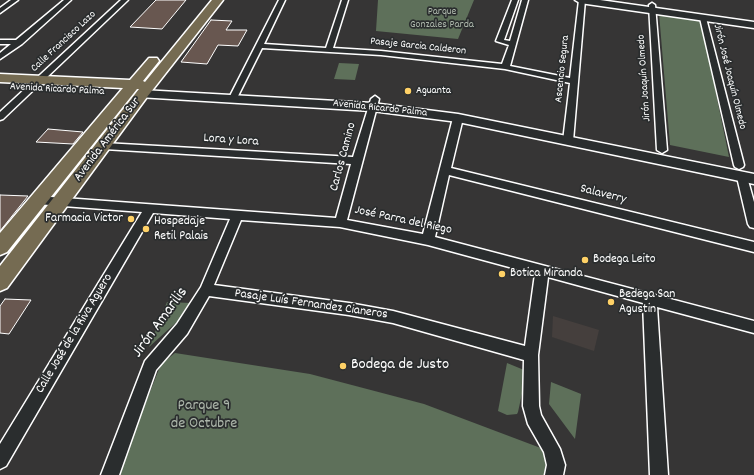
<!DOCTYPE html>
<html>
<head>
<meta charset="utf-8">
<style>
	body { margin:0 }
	canvas { display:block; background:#363535 }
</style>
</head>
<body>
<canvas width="754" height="475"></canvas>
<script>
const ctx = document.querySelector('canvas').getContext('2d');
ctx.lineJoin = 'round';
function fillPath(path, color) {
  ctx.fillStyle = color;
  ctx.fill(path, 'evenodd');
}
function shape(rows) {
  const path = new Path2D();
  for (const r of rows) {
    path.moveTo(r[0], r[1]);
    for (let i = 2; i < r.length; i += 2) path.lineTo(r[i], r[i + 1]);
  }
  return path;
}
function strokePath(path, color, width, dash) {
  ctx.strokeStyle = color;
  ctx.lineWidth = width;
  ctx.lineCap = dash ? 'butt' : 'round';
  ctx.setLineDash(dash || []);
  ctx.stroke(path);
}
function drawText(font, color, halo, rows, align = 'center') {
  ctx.font = font + ' Dekko,sans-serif';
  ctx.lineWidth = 3.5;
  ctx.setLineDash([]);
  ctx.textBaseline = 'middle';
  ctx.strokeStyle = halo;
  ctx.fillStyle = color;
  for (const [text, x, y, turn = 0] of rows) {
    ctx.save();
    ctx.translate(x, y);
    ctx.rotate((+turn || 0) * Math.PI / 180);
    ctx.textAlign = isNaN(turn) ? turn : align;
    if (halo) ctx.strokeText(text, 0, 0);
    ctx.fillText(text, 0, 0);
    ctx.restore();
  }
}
fillPath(shape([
	[553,316,599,330,594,351,552,337]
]), '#453f3d');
fillPath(shape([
	[378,0,474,0,458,39,376,31],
	[659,13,701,20,729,157,670,145],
	[339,63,359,64,355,80,334,79],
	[167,302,191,303,190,310,149,347],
	[175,353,310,374,424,404,546,450,549,465,547,475,117,475,161,364],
	[507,363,524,370,526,375,518,412,517,414,507,415,498,411],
	[551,382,581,394,575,439,549,404]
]), '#5e705a');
const building = shape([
	[156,0,186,0,162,29,130,27,156,0],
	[211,20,232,21,226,30,247,30,238,46,218,45,207,64,181,62,211,20],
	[48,129,83,132,73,144,36,142,48,129],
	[0,195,28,196,0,231,0,195],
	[5,299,31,300,9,334,0,333,0,306,5,299]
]);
fillPath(building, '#685750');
strokePath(building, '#fff', 1);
const minor = shape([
	[11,0,18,0,0,13,0,8,11,0],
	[64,0,71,0,22,44,0,59,0,53,11,44,0,44,0,40,16,40,64,0],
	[121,0,128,0,3,119,0,120,0,112,121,0],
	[279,0,285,0,264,44,326,48,342,0,348,0,333,48,381,51,502,64,509,45,496,41,512,0,518,0,504,40,510,41,522,0,528,0,510,66,570,78,579,0,585,0,573,141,568,144,563,141,570,83,505,69,381,55,262,48,236,100,230,100,229,98,279,0],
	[652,3,655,5,667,150,662,153,657,150,649,5,652,3],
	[703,16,706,18,744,165,743,167,739,169,735,167,734,165,700,18,703,16],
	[375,96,379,99,347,220,423,234,453,118,458,115,463,118,451,168,754,242,754,252,449,175,435,237,754,321,754,333,657,307,668,475,650,475,643,303,548,277,538,355,539,406,541,415,560,449,565,465,563,475,545,475,547,465,544,452,528,424,523,406,524,360,393,323,349,315,209,296,187,334,156,370,119,475,101,475,145,361,177,324,201,287,230,219,153,213,6,466,0,469,0,444,142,212,37,204,33,203,31,200,33,197,37,196,336,218,351,164,104,149,99,146,104,143,353,157,371,99,375,96],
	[241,220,340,227,428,245,535,274,525,346,393,311,349,303,214,285,241,220],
	[742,173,746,174,747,177,754,202,754,228,750,227,748,224,737,177,738,174,742,173]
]);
const secondary = shape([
	[575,0,600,0,754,22,754,28,580,3,575,0],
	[142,90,372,103,458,114,754,174,754,184,458,122,372,111,138,97,136,94,138,91,142,90]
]);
const primary = shape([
	[212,0,223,0,147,97,7,288,0,291,0,266,139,89,137,89,7,252,0,255,0,233,123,88,0,82,0,74,130,80,149,58,157,58,159,61,143,81,145,82,212,0]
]);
strokePath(minor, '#fff', 3);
strokePath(secondary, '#fff', 3);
strokePath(primary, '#fff', 3);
fillPath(minor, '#2a2d2e');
fillPath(secondary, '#2a2d2e');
fillPath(primary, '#756b52');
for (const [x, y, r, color] of [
	[408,91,4,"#ffd166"],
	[131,219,4,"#ffd166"],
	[146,229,4,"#ffd166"],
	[585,260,4,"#ffd166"],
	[502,274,4,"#ffd166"],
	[611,302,4,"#ffd166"],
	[343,366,4,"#ffd166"]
]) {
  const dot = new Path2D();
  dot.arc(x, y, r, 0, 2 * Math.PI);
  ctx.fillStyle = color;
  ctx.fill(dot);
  strokePath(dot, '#2a2d2e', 1.5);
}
drawText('11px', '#aeb8ac', '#2a2d2e', [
	["Parque",442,12],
	["Gonzales Parda",442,25]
]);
drawText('11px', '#fff', '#2a2d2e', [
	["Calle Francisco Lazo",64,42,-43],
	["Pasaje Garcia Calderon",418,47,6],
	["Ascencio Segura",563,69,-84],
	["Jirón José Joaquín Olmedo",729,77,76],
	["Jirón Joaquín Olmedo",645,78,-94],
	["Avenida Ricardo Palma",57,90,3],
	["Avenida Ricardo Palma",380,109,6]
]);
drawText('11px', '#fff', '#2a2d2e', [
	["Aguanta",416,91]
], 'left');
drawText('13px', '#fff', '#2a2d2e', [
	["Avenida América Sur",108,140,-53],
	["Lora y Lora",231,141,4],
	["Carlos Camino",344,157,-75],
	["Salaverry",603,195,14],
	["José Parra del Riego",403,221,12],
	["Pasaje Luís Fernandez Cianeros",311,305,8],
	["Calle José de la Riva Aguero",75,334,-59]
]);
drawText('13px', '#fff', '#2a2d2e', [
	["Farmacia Victor",123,219,"right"],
	["Hospedaje",154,222],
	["Retil Palais",154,237],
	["Bodega Leito",593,260],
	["Botica Miranda",510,274],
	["Bedega San",619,295],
	["Agustin",619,310]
], 'left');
drawText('16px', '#fff', '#2a2d2e', [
	["Jirón Amarilis",161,323,-54]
]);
drawText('16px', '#fff', '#2a2d2e', [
	["Bodega de Justo",351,366]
], 'left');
drawText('16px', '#aeb8ac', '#2a2d2e', [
	["Parque 9",204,407],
	["de Octubre",204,425]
]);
</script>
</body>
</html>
